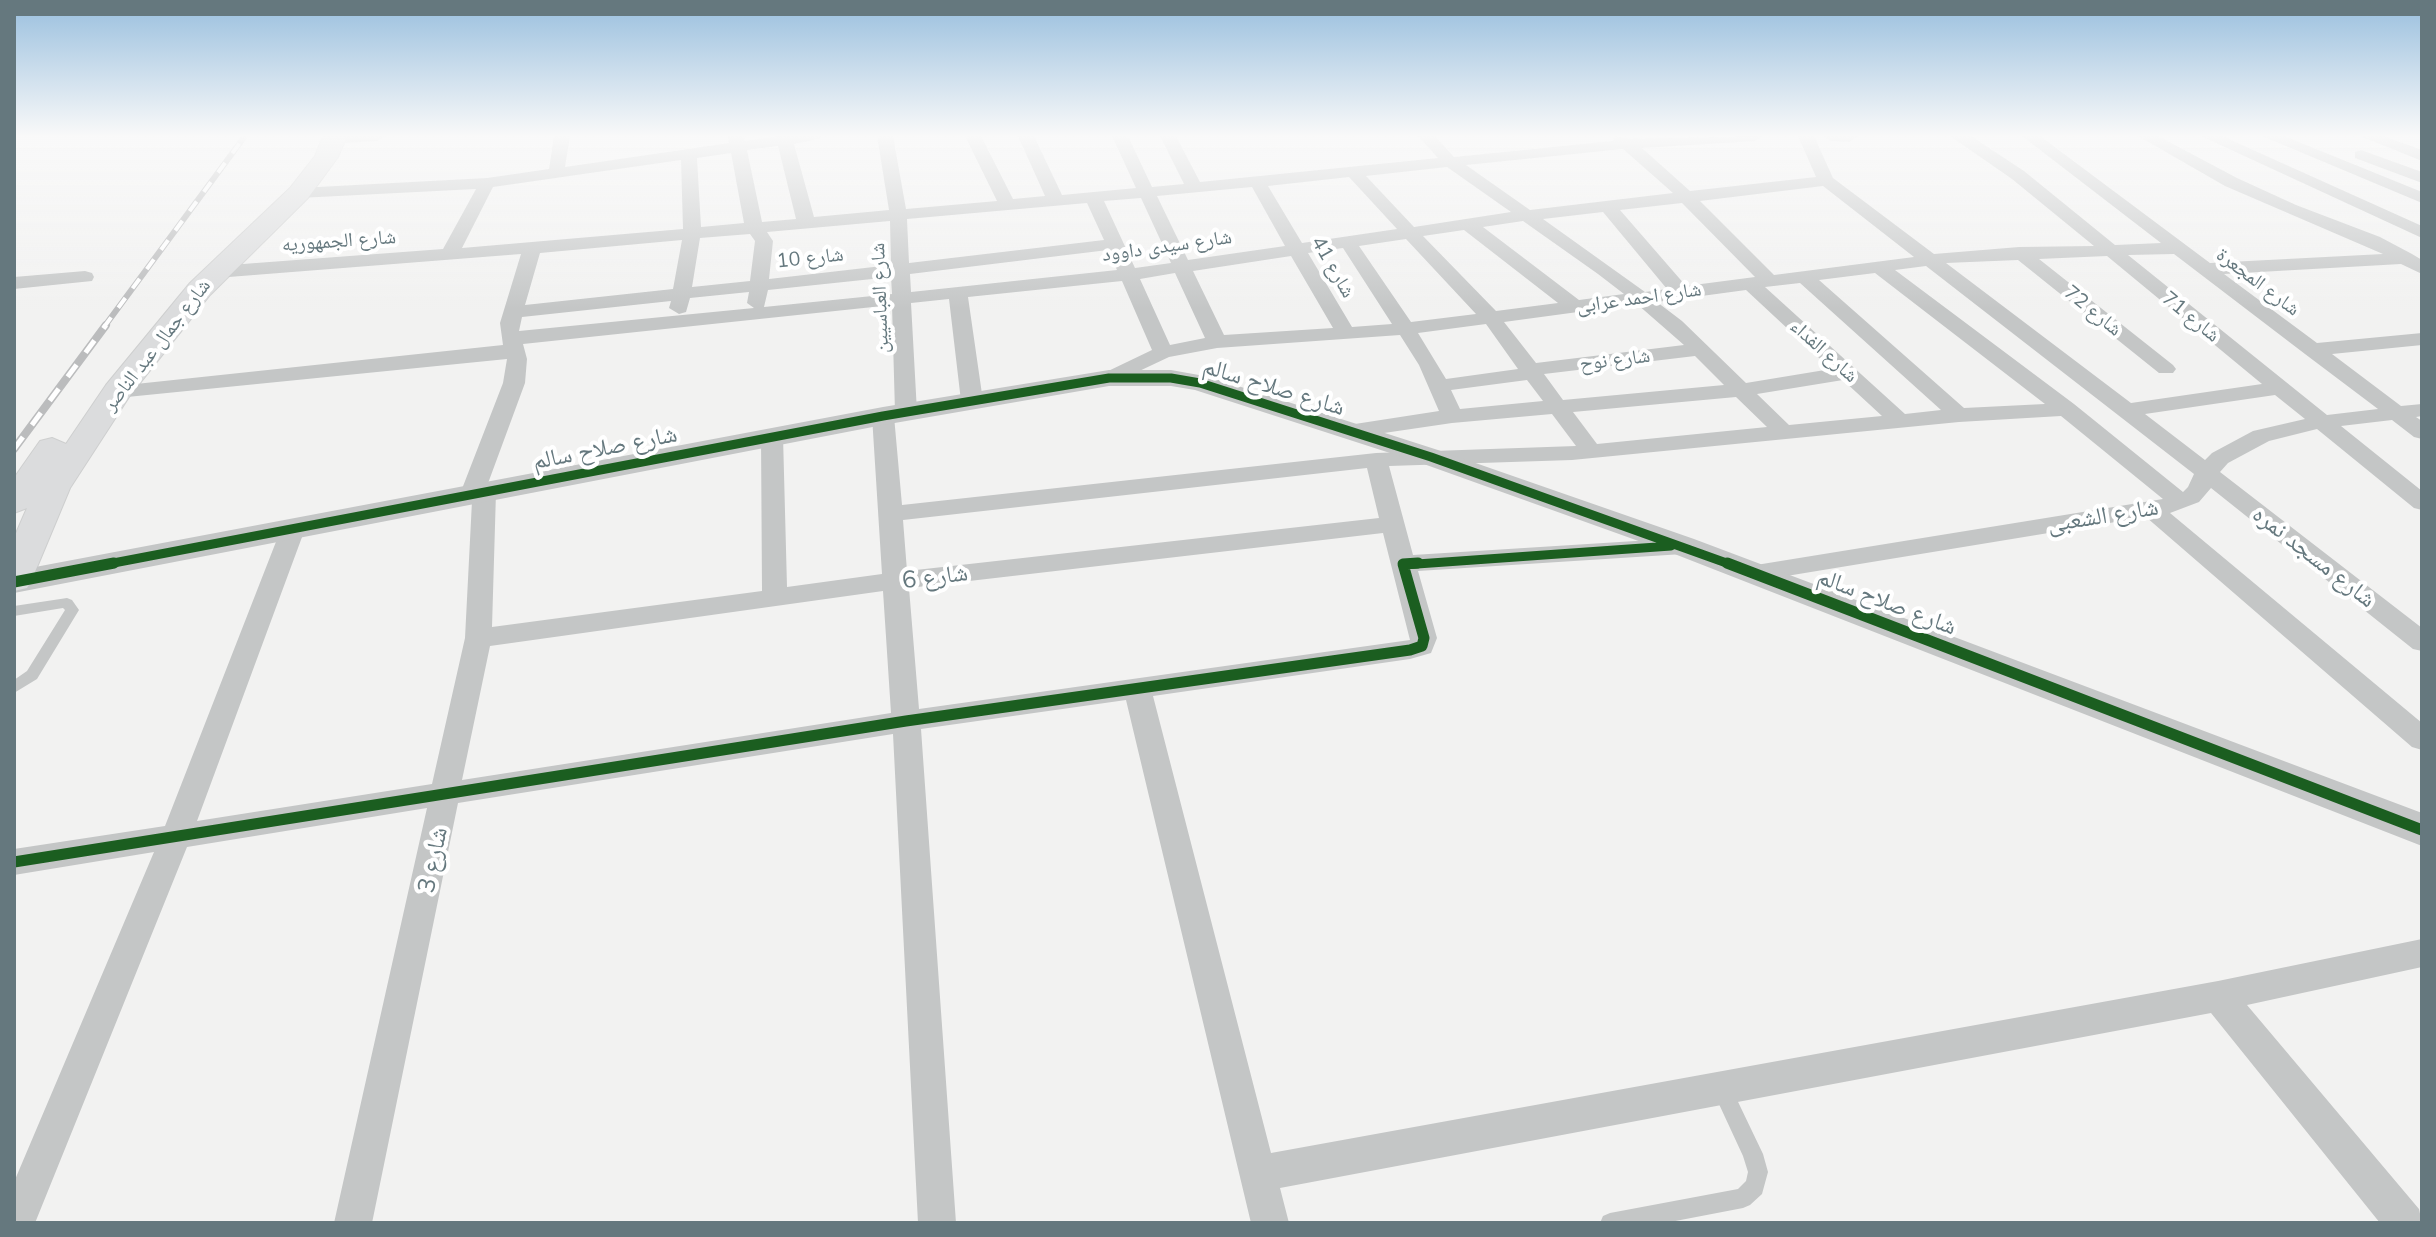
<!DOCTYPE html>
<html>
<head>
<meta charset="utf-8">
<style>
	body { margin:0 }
	#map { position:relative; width:2436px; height:1237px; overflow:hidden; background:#f2f2f1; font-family:Mulish,sans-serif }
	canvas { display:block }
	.frame { position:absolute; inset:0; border:16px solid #65787e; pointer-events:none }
</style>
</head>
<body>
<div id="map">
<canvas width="2436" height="1237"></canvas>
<div class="frame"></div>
</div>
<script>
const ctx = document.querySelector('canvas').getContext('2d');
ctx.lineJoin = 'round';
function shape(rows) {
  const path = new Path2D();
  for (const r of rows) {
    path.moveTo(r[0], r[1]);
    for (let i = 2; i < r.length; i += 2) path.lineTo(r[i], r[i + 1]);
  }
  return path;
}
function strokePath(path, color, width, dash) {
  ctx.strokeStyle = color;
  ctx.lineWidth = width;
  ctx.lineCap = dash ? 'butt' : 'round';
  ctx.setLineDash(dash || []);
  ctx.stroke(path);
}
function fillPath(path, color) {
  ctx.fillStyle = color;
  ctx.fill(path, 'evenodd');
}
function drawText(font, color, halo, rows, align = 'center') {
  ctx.font = font + ' Mulish,"Noto Naskh Arabic",sans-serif';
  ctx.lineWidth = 8;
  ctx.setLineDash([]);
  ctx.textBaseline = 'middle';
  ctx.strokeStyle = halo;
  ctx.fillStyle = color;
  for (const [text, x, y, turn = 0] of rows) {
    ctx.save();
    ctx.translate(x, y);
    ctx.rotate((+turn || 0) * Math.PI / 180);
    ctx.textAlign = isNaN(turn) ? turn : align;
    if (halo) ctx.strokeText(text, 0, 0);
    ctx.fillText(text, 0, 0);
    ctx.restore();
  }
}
const secondary = shape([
	[323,136,347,136,338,157,308,198,210,295,129,397,70,488,32,579,27,588,14,591,14,538,27,508,14,513,14,478,40,441,52,438,66,444,106,385,190,283,290,188,315,156,323,136]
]);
strokePath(secondary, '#cecfcf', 2);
fillPath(shape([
	[67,598,72,600,79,610,37,679,14,693,14,680,27,671,65,610,63,608,14,616,14,606,67,598],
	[1722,1080,1729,1083,1763,1154,1768,1172,1762,1194,1750,1205,1743,1208,1665,1223,1600,1223,1603,1216,1610,1213,1738,1189,1746,1181,1748,1172,1743,1156,1712,1089,1715,1083,1722,1080]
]), '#c4c6c6');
fillPath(shape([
	[334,136,385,136,377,141,327,144,327,138,334,136],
	[554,136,570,136,565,167,729,143,728,136,744,136,745,141,779,136,821,136,819,139,794,144,814,217,889,210,877,136,893,136,906,209,997,201,965,136,981,136,1013,199,1045,196,1018,136,1034,136,1062,195,1136,188,1112,136,1128,136,1152,187,1184,184,1160,136,1176,136,1200,182,1438,158,1418,136,1435,136,1454,157,1613,141,1614,136,1630,139,1763,136,1755,141,1642,148,1690,191,1816,177,1798,136,1814,136,1833,178,1934,254,2019,247,2094,246,2012,179,1950,136,1971,136,2024,171,2115,245,2161,243,2022,136,2040,136,2210,263,2383,254,2225,186,2138,136,2158,136,2237,178,2296,205,2380,237,2412,254,2422,260,2422,274,2401,264,2224,274,2317,343,2422,333,2422,345,2332,354,2401,406,2422,404,2422,416,2416,417,2422,421,2422,439,2414,437,2392,420,2341,426,2422,491,2422,510,2414,508,2317,429,2269,441,2228,463,2220,472,2422,628,2422,651,2413,649,2211,488,2199,502,2170,513,2422,723,2422,750,2412,747,2146,517,1756,581,1747,579,1743,573,1747,567,1756,565,2163,499,2061,416,1959,422,1572,460,1389,466,1413,555,1683,538,1692,540,1695,546,1692,552,1683,554,1418,571,1437,638,1431,653,1410,659,1153,696,1271,1153,2218,981,2422,939,2422,967,2247,1005,2419,1209,2422,1223,2380,1223,2211,1013,1280,1188,1289,1223,1251,1223,1126,700,921,729,956,1223,918,1223,893,734,458,803,372,1223,334,1223,427,808,187,847,35,1223,14,1223,14,1182,154,852,14,875,14,849,165,826,281,529,284,524,293,521,302,524,305,529,197,821,432,784,465,638,472,501,464,499,460,494,503,383,507,359,117,398,106,392,117,386,503,345,500,323,521,254,216,278,207,272,216,266,443,249,476,189,299,198,290,193,299,188,487,178,549,169,554,136],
	[778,146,796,219,762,222,747,150,778,146],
	[1623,149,1673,193,1530,210,1466,165,1623,149],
	[731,153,744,223,701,227,697,158,731,153],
	[681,160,683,229,462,248,493,187,681,160],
	[1447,167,1511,212,1414,227,1366,176,1447,167],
	[1349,177,1397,229,1302,243,1268,186,1349,177],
	[1823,186,1914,257,1774,275,1700,201,1823,186],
	[1252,187,1285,246,1188,260,1157,196,1252,187],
	[1141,198,1171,263,1135,268,1104,201,1141,198],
	[1087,203,1104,240,909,263,907,219,1087,203],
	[1682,203,1755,277,1686,286,1620,210,1682,203],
	[1603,212,1667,289,1645,292,1543,219,1603,212],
	[890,221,891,265,769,279,773,241,767,232,890,221],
	[1523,221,1598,274,1624,294,1579,300,1483,227,1523,221],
	[1464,230,1558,303,1496,311,1423,236,1464,230],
	[750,234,755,241,750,281,692,287,700,238,750,234],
	[1406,239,1476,314,1411,322,1359,246,1406,239],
	[682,240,673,289,525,305,540,253,682,240],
	[1343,248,1392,324,1352,327,1308,253,1343,248],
	[1108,250,1117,270,911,292,910,274,1108,250],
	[2174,254,2305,354,2378,409,2327,415,2128,255,2174,254],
	[1291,256,1333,328,1224,335,1193,271,1291,256],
	[2107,256,2262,384,2131,403,1946,263,2018,260,2159,373,2173,373,2176,369,2173,365,2039,259,2107,256],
	[1926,266,2194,474,2188,487,2183,492,2074,404,1895,270,1926,266],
	[1175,273,1205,338,1170,345,1140,279,1175,273],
	[1875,273,2045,404,1964,408,1819,280,1875,273],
	[891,277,892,294,764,307,768,290,891,277],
	[1122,281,1152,350,1102,374,1099,378,1102,382,1116,382,1169,357,1217,348,1400,335,1419,365,1439,411,1342,426,1339,431,1342,436,1350,438,1452,423,1552,414,1576,446,1376,453,902,505,894,416,883,409,872,416,882,574,787,587,783,436,772,429,761,436,762,591,492,627,496,492,487,486,525,383,527,359,523,344,892,305,895,412,906,418,917,412,911,303,949,299,961,401,972,407,983,401,968,297,1122,281],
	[1800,283,1941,410,1905,414,1765,287,1800,283],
	[1746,290,1831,369,1746,383,1682,321,1657,302,1746,290],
	[749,292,747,303,754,308,519,331,522,317,671,301,669,308,679,314,686,312,690,298,749,292],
	[1637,304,1684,345,1536,363,1504,322,1637,304],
	[1486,324,1518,369,1446,379,1418,333,1486,324],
	[1695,356,1724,385,1563,400,1544,374,1695,356],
	[1527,380,1543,401,1460,409,1451,390,1527,380],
	[1843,380,1882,416,1789,425,1757,394,1843,380],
	[2275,395,2305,419,2253,431,2212,453,2205,460,2145,414,2275,395],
	[1736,397,1767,427,1597,444,1573,412,1736,397],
	[1367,468,1379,518,907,571,903,520,1367,468],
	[1383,533,1410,640,919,709,909,588,1383,533],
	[883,591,891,713,462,780,490,646,883,591],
	[1823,136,1856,136,1857,137,1849,142,1831,141,1823,136],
	[2201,136,2222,136,2422,226,2422,238,2201,136],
	[2262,136,2284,136,2422,192,2422,203,2262,136],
	[2360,136,2383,136,2422,150,2422,161,2360,136],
	[2361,150,2422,172,2422,183,2355,158,2355,152,2361,150],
	[85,271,92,273,94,277,92,281,14,289,14,277,85,271]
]), '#c4c6c6');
fillPath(shape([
	[1109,370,1171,370,1210,377,1441,451,1694,539,2422,813,2422,846,1672,553,1421,463,1195,390,1171,386,1109,386,883,425,14,593,14,571,883,407,1109,370]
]), '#c4c6c6');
fillPath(secondary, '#dbdcdd');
const railFar1 = shape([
	[104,327,245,136]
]);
const rail = shape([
	[14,449,106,325]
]);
strokePath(railFar1, '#bbbcbd', 6);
strokePath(rail, '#bbbcbd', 8);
strokePath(railFar1, '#fff', 4, [12]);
strokePath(rail, '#fff', 5, [15]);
strokePath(shape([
	[103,565,883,416,1109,378,1171,378,1200,383,1431,457,1732,565],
	[1403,565,1671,546]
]), '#1b5e20', 9);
strokePath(shape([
	[1727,563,2422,830],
	[14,582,114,563],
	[14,862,906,721,1410,650,1422,646,1424,638,1403,564,1418,563]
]), '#1b5e20', 11);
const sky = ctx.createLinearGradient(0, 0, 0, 309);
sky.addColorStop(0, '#99bfde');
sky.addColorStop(0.44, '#f9f9f9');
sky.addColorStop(1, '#f9f9f900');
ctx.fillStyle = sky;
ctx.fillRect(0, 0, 2436, 309);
drawText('20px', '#65787e', '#fff', [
	["شارع الجمهوريه",339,241,-4],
	["شارع سيدى داوود",1167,246,-8],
	["شارع 10",810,258,-6],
	["شارع 41",1333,267,60],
	["شارع المجعرة",2258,282,37],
	["شارع العباسيين",880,298,-92],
	["شارع احمد عرابى",1639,298,-8],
	["شارع 72",2093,311,39],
	["شارع 71",2191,317,39],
	["شارع جمال عبد الناصر",157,345,-52],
	["شارع الفداء",1824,351,42],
	["شارع نوح",1615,360,-7]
]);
drawText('24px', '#65787e', '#fff', [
	["شارع صلاح سالم",1274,387,17],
	["شارع صلاح سالم",605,448,-11],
	["شارع الشعبى",2103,516,-9],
	["شارع مسجد نمره",2314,557,38],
	["شارع 6",935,577,-7],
	["شارع صلاح سالم",1887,602,21],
	["شارع 3",433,860,-78]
]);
</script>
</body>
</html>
